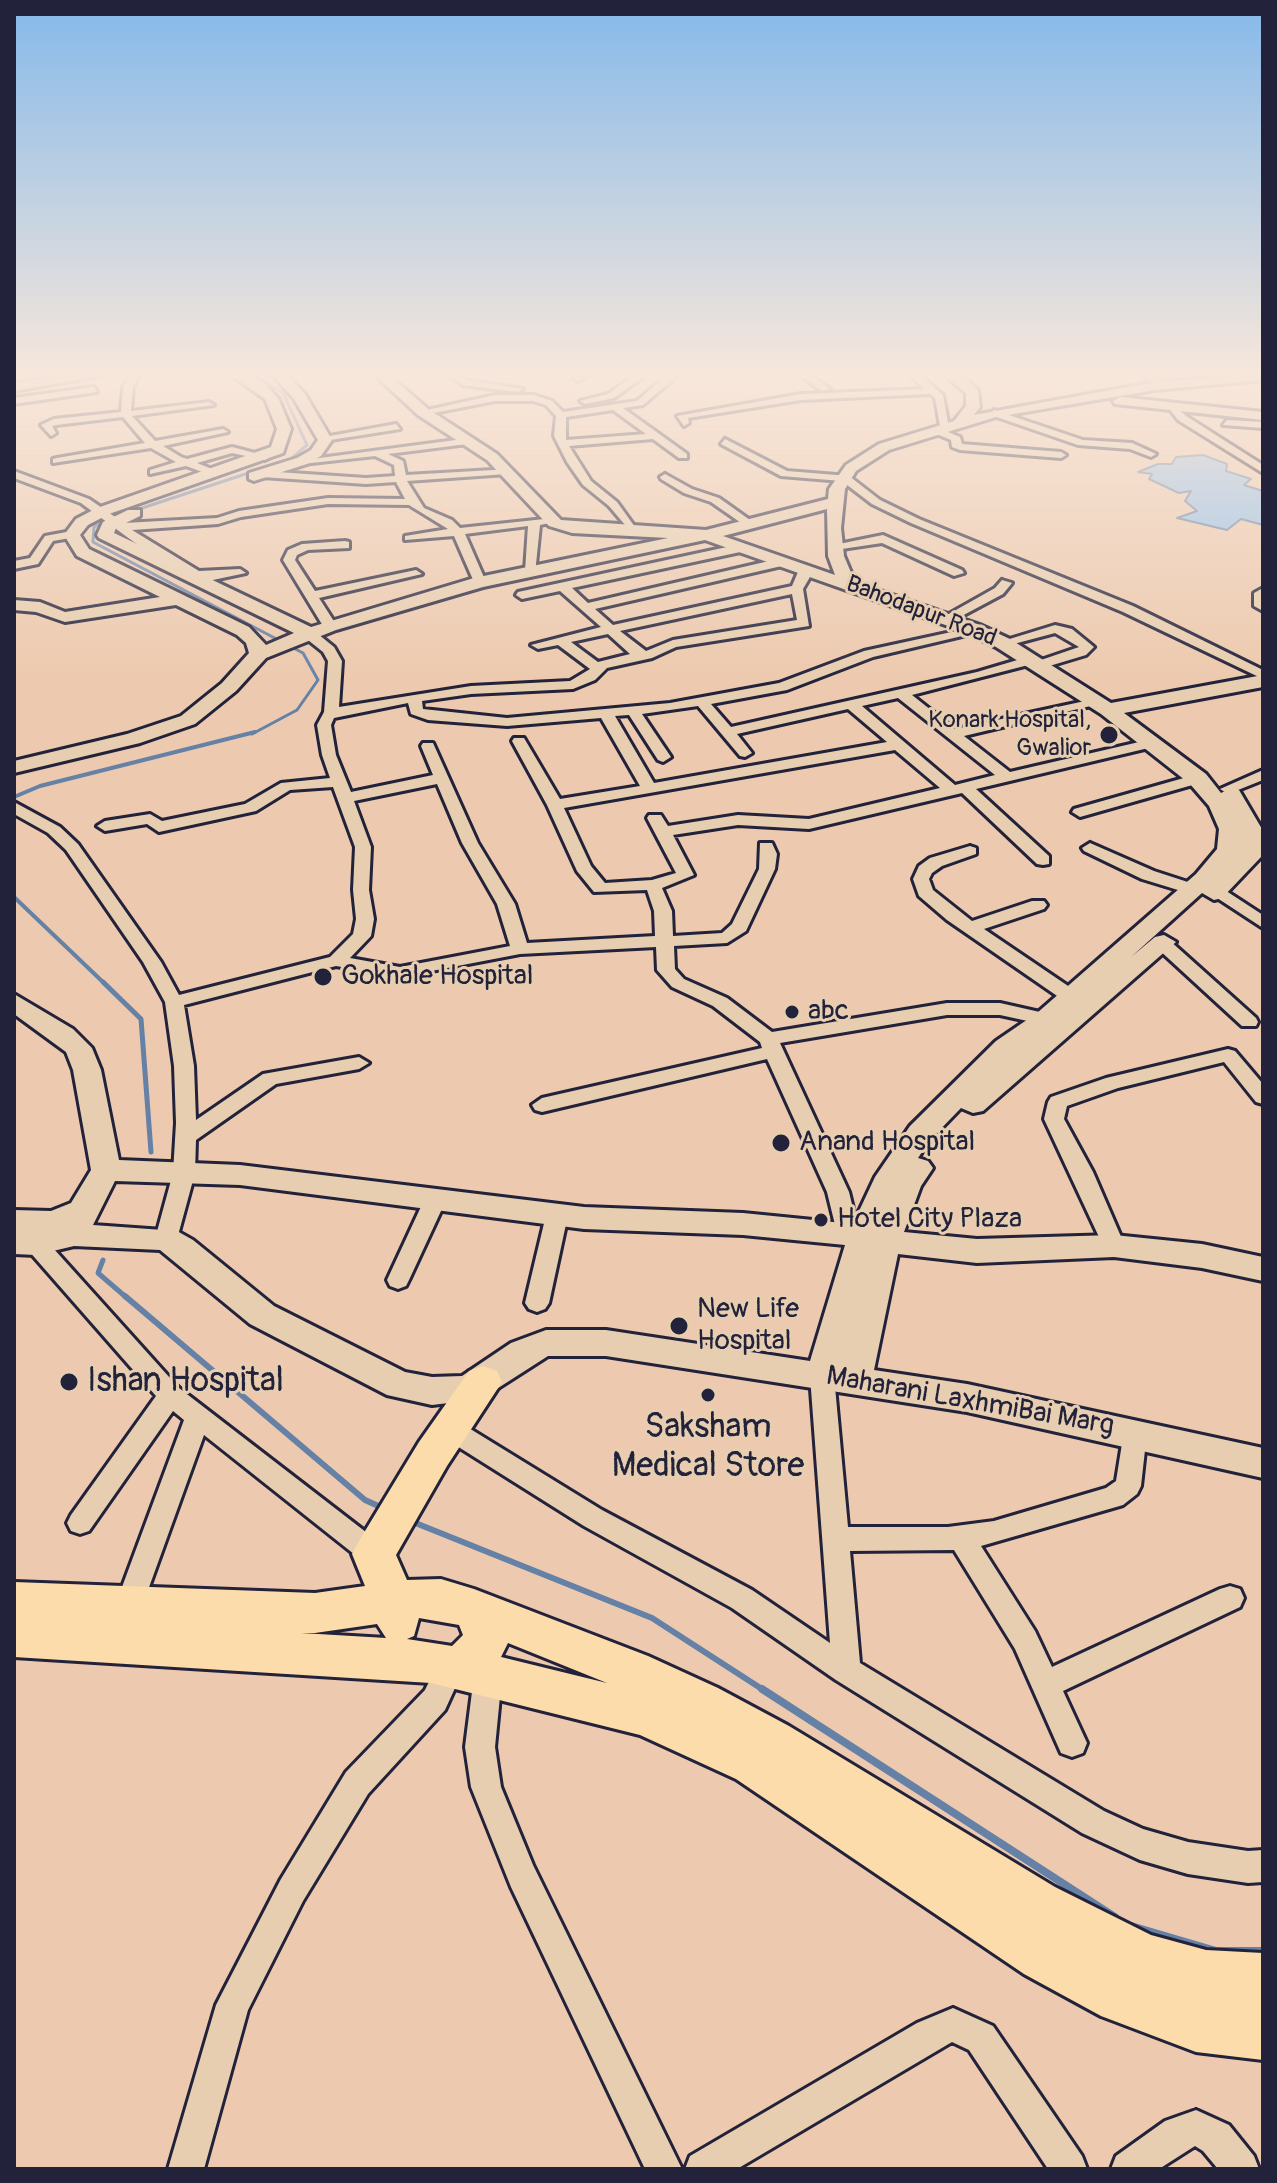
<!DOCTYPE html>
<html>
<head>
<meta charset="utf-8">
<style>
	body { margin:0 }
	#map { position:relative; width:1277px; height:2183px; overflow:hidden; background:#edcaaf; font-family:Pangolin,sans-serif }
	canvas { display:block }
	.frame { position:absolute; inset:0; border:16px solid #22223b; pointer-events:none }
</style>
</head>
<body>
<div id="map">
<canvas width="1277" height="2183"></canvas>
<div class="frame"></div>
</div>
<script>
const ctx = document.querySelector('canvas').getContext('2d');
ctx.lineJoin = 'round';
function fillPath(path, color) {
  ctx.fillStyle = color;
  ctx.fill(path, 'evenodd');
}
function shape(rows) {
  const path = new Path2D();
  for (const r of rows) {
    path.moveTo(r[0], r[1]);
    for (let i = 2; i < r.length; i += 2) path.lineTo(r[i], r[i + 1]);
  }
  return path;
}
function strokePath(path, color, width, dash) {
  ctx.strokeStyle = color;
  ctx.lineWidth = width;
  ctx.lineCap = dash ? 'butt' : 'round';
  ctx.setLineDash(dash || []);
  ctx.stroke(path);
}
function drawText(font, color, halo, rows, align = 'center') {
  ctx.font = font + ' Pangolin,sans-serif';
  ctx.lineWidth = 6;
  ctx.setLineDash([]);
  ctx.textBaseline = 'middle';
  ctx.strokeStyle = halo;
  ctx.fillStyle = color;
  for (const [text, x, y, turn = 0] of rows) {
    ctx.save();
    ctx.translate(x, y);
    ctx.rotate((+turn || 0) * Math.PI / 180);
    ctx.textAlign = isNaN(turn) ? turn : align;
    if (halo) ctx.strokeText(text, 0, 0);
    ctx.fillText(text, 0, 0);
    ctx.restore();
  }
}
const water = shape([
	[1203,455,1227,464,1226,471,1251,479,1244,485,1263,491,1263,525,1241,519,1227,530,1177,518,1197,511,1185,501,1191,491,1179,493,1149,479,1152,474,1138,472,1158,464,1172,464,1176,457,1203,455]
]);
fillPath(water, '#92c1ed');
strokePath(water, '#6581a6', 2);
strokePath(shape([
	[130,512,291,459,307,445,283,393,254,375],
	[106,521,94,527,93,542,303,653,318,680,297,710,252,734]
]), '#6581a6', 3);
strokePath(shape([
	[14,797,40,786,255,732],
	[14,897,105,984]
]), '#6581a6', 4);
strokePath(shape([
	[103,982,141,1019,151,1152],
	[103,1260,98,1273,127,1298]
]), '#6581a6', 5);
strokePath(shape([
	[125,1296,365,1500,385,1509],
	[408,1520,652,1618,765,1691]
]), '#6581a6', 6);
strokePath(shape([
	[762,1689,1115,1917],
	[1131,1926,1216,1951,1263,1951]
]), '#6581a6', 8);
const street = shape([
	[130,375,139,375,133,387,131,411,209,402,214,405,132,416,155,441,223,429,228,432,163,446,181,457,187,459,232,447,270,457,265,460,232,453,197,463,217,471,217,475,213,476,186,466,150,474,150,470,176,462,151,448,53,463,53,459,57,458,145,443,123,417,56,425,52,426,56,433,51,436,41,425,54,419,121,412,123,387,130,375],
	[449,375,460,375,466,380,523,389,518,392,463,385,449,375],
	[576,375,589,375,578,381,573,378,576,375],
	[635,375,646,375,614,398,585,404,580,401,608,394,635,375],
	[667,375,676,377,643,405,623,408,687,454,687,458,679,458,653,439,569,446,591,481,617,502,635,527,637,529,631,532,609,506,583,485,567,462,554,436,556,416,546,405,533,401,495,401,423,415,418,412,495,395,534,395,552,401,563,412,637,401,667,375],
	[613,410,646,434,566,440,566,417,613,410],
	[799,375,810,375,830,389,822,391,799,375],
	[910,375,920,375,943,395,949,428,940,426,935,398,931,394,801,400,688,418,689,423,684,426,677,416,801,394,924,389,910,375],
	[1142,375,1154,375,1169,385,1161,387,1142,375],
	[94,387,97,392,14,404,14,398,94,387],
	[1173,404,1186,416,1263,465,1263,473,1178,420,1168,407,1173,404],
	[994,410,1083,440,1132,443,1156,454,1151,457,1130,449,1078,445,991,415,994,410],
	[1227,420,1263,422,1263,428,1223,425,1227,420],
	[396,424,400,429,324,441,319,438,396,424],
	[936,427,960,437,962,444,1061,452,1066,455,1061,458,960,450,952,447,951,440,932,432,936,427],
	[471,438,475,443,388,454,403,461,406,475,511,469,512,471,507,474,407,481,424,508,452,520,460,528,554,518,554,522,540,525,535,574,525,571,528,526,465,534,486,582,480,586,474,582,454,536,405,540,405,536,448,529,409,505,328,504,241,517,218,524,132,530,199,571,240,569,246,573,208,581,191,577,146,551,81,503,14,478,14,471,89,499,124,523,217,518,239,511,328,498,405,499,396,482,366,484,262,477,257,474,262,471,366,478,395,476,394,465,375,456,302,464,297,461,471,438],
	[725,439,787,471,849,476,880,500,919,519,1133,606,1263,670,1263,679,1123,612,911,523,872,504,842,481,781,476,721,444,725,439],
	[665,474,692,489,719,498,757,525,747,527,711,502,684,493,661,479,660,477,665,474],
	[72,531,76,533,76,537,53,541,38,564,14,569,14,561,30,558,45,536,72,531],
	[883,535,962,570,964,573,954,576,882,543,835,550,829,546,883,535],
	[345,541,349,542,349,548,308,550,297,555,295,560,315,591,416,570,422,574,319,598,337,626,330,630,323,626,283,560,288,550,302,544,345,541],
	[741,544,745,545,745,551,572,588,588,603,782,558,786,559,786,565,595,609,613,625,792,586,798,572,808,566,814,570,803,589,809,626,676,647,652,658,607,668,595,680,573,689,471,694,422,701,423,709,507,718,670,703,779,683,864,651,979,626,979,632,873,657,787,690,711,704,731,727,977,672,1031,656,1036,657,1036,663,912,695,955,729,1099,698,1099,704,964,736,1010,772,1152,739,1159,743,1157,746,976,789,1049,856,1049,864,1043,865,1037,864,962,793,809,829,738,825,673,835,694,875,662,888,672,911,673,936,722,933,732,924,759,869,760,843,772,843,777,854,775,869,746,931,727,943,674,946,675,969,684,979,727,998,772,1032,947,1003,1000,1003,1053,1015,1055,1019,1053,1023,1046,1025,1000,1015,947,1015,780,1043,849,1192,859,1233,856,1239,848,1241,840,1239,837,1233,827,1192,767,1059,542,1112,535,1110,532,1105,542,1098,762,1048,760,1042,713,1006,672,987,657,970,656,947,520,954,400,977,336,966,184,1005,194,1066,196,1120,263,1074,359,1057,369,1063,359,1069,276,1084,196,1140,195,1173,177,1239,174,1245,166,1247,158,1245,155,1239,173,1173,176,1123,174,1066,165,1002,143,962,66,850,48,833,14,814,14,802,60,827,78,844,161,962,179,995,330,957,353,934,356,919,353,890,355,847,333,787,290,790,256,811,159,832,147,824,105,831,97,826,105,821,150,814,162,821,245,804,281,783,330,778,322,755,317,725,324,712,328,661,323,652,303,636,303,630,313,630,334,647,342,661,339,707,471,686,570,681,590,669,558,645,538,649,531,645,601,627,560,591,522,599,516,595,518,592,741,544],
	[792,594,797,620,673,640,646,651,620,631,792,594],
	[608,634,630,654,598,662,571,642,608,634],
	[898,698,995,775,955,785,862,706,898,698],
	[408,703,411,714,428,720,507,726,601,718,640,786,560,799,524,738,514,738,512,741,547,805,577,871,594,892,647,890,654,911,655,936,527,943,515,904,478,843,433,743,423,743,421,746,433,775,351,792,336,755,331,725,334,718,408,703],
	[698,706,740,756,745,757,752,753,737,734,848,709,887,742,654,783,615,716,629,715,658,760,663,762,671,757,642,714,698,706],
	[895,750,940,788,809,819,738,815,668,826,661,815,649,815,647,818,676,873,652,880,605,883,591,866,564,808,895,750],
	[437,784,462,843,497,904,510,946,400,967,350,958,371,936,374,919,369,890,371,847,354,801,437,784],
	[1002,580,1012,583,1003,594,958,618,947,615,995,588,1002,580],
	[1055,625,1072,629,1094,647,1086,655,1046,667,1039,663,1041,660,1079,647,1055,633,1010,645,1003,641,1055,625],
	[1263,770,1263,780,1228,794,1220,789,1263,770],
	[1198,774,1206,779,1203,782,1080,817,1072,812,1074,809,1198,774],
	[1090,843,1154,871,1197,885,1199,889,1191,894,1142,879,1084,851,1082,848,1090,843],
	[970,846,976,848,976,854,942,866,932,873,929,879,933,890,972,921,1032,901,1044,901,1047,905,1044,909,984,929,1077,992,1079,996,1077,1000,1063,1000,947,920,919,896,913,879,919,866,930,858,970,846],
	[1217,885,1263,915,1263,928,1211,894,1209,890,1217,885],
	[1163,939,1169,940,1256,1018,1258,1022,1256,1026,1242,1026,1157,948,1154,944,1163,939],
	[1228,1049,1235,1051,1263,1084,1263,1104,1256,1102,1224,1062,1118,1088,1067,1106,1064,1119,1093,1172,1125,1246,1122,1252,1114,1254,1106,1252,1044,1119,1048,1102,1051,1097,1106,1078,1228,1049],
	[436,1190,444,1193,447,1198,409,1280,406,1286,398,1289,390,1286,387,1280,425,1198,428,1193,436,1190],
	[557,1207,565,1209,568,1215,549,1303,545,1309,537,1312,529,1309,525,1303,546,1215,549,1209,557,1207],
	[36,1236,44,1238,179,1388,384,1546,387,1554,384,1562,374,1566,364,1562,204,1435,139,1615,129,1619,119,1615,115,1606,184,1420,173,1411,89,1531,80,1534,71,1531,67,1523,71,1515,156,1396,28,1250,25,1244,28,1238,36,1236],
	[822,1366,831,1369,834,1376,848,1527,948,1527,994,1521,1106,1488,1116,1481,1125,1425,1134,1422,1143,1425,1147,1432,1141,1486,1137,1494,1123,1505,981,1546,1035,1631,1052,1667,1220,1589,1230,1586,1240,1589,1244,1598,1240,1607,1063,1691,1087,1743,1083,1753,1072,1757,1061,1753,1015,1649,954,1550,850,1551,860,1663,1104,1811,1143,1829,1188,1842,1248,1851,1263,1850,1263,1882,1248,1883,1188,1874,1140,1860,1082,1833,836,1680,732,1608,584,1526,441,1436,437,1429,441,1422,450,1419,459,1422,602,1510,752,1590,830,1643,810,1376,813,1369,822,1366],
	[451,1653,461,1657,465,1666,445,1710,368,1794,303,1901,248,2010,204,2169,168,2169,216,2005,281,1879,346,1772,425,1690,441,1657,451,1653],
	[488,1662,498,1666,502,1676,495,1747,501,1787,533,1865,682,2169,645,2169,511,1887,471,1787,465,1747,474,1676,478,1666,488,1662],
	[953,2008,993,2026,1082,2156,1087,2169,1048,2169,969,2050,952,2042,737,2169,685,2169,690,2156,917,2023,953,2008],
	[1196,2110,1229,2125,1254,2156,1259,2169,1218,2169,1203,2151,1195,2146,1159,2169,1111,2169,1116,2156,1165,2121,1196,2110]
]);
const secondary = shape([
	[68,375,105,375,14,391,14,383,68,375],
	[231,375,248,375,264,383,278,398,291,429,283,453,109,514,88,525,80,535,89,549,249,627,266,645,294,633,99,538,97,535,103,522,128,510,140,510,140,516,116,528,114,533,311,627,474,578,668,538,572,533,549,526,487,460,418,415,375,375,389,375,428,409,497,454,561,520,706,530,828,499,829,489,846,465,879,444,954,421,966,406,966,393,944,375,961,375,978,390,980,407,974,415,1155,382,1263,375,1263,380,1155,390,996,417,889,450,856,471,845,489,841,528,844,556,855,582,980,625,1010,639,1111,703,1263,675,1263,687,1124,713,1206,774,1221,793,1231,788,1239,790,1262,829,1261,857,1222,898,1214,900,1202,893,1131,957,1155,937,1164,935,1176,942,983,1111,973,1113,961,1108,930,1140,918,1158,928,1161,933,1168,921,1186,904,1232,977,1239,1114,1235,1202,1244,1263,1257,1263,1281,1202,1268,1114,1257,977,1263,898,1254,874,1370,967,1384,1263,1448,1263,1478,967,1412,606,1356,548,1356,481,1399,432,1405,387,1395,250,1324,160,1250,74,1246,36,1255,14,1254,14,1210,51,1211,71,1203,91,1170,73,1070,66,1052,14,1014,14,994,73,1029,92,1048,101,1070,119,1160,240,1165,584,1207,743,1213,853,1224,875,1177,910,1126,996,1041,1037,1013,1196,874,1217,849,1219,829,1209,806,1190,784,1101,714,996,647,968,633,705,540,483,587,336,630,266,658,236,691,195,724,140,743,14,773,14,761,127,734,181,716,222,683,249,653,246,643,237,635,176,605,65,622,36,612,14,610,14,600,40,602,65,612,160,597,77,556,64,535,76,519,97,508,271,447,277,429,265,399,231,375],
	[827,509,828,556,835,575,723,536,827,509],
	[115,1181,240,1185,584,1229,743,1235,845,1245,810,1361,606,1330,546,1330,511,1343,462,1376,432,1377,405,1372,274,1306,193,1240,177,1231,93,1225,115,1181],
	[273,375,287,375,305,394,332,440,321,456,307,464,254,481,249,479,249,473,297,458,311,450,318,440,294,399,273,375],
	[1120,397,1263,412,1263,420,1115,404,1113,401,1120,397],
	[1263,588,1263,611,1254,606,1254,593,1263,588]
]);
const primary = shape([
	[483,1366,497,1371,502,1382,447,1466,396,1555,407,1580,441,1579,474,1589,648,1656,718,1688,789,1726,1055,1887,1151,1935,1206,1950,1263,1953,1263,2060,1196,2052,1101,2016,1024,1974,736,1779,640,1735,431,1683,14,1657,14,1582,315,1593,365,1586,352,1554,359,1541,419,1442,469,1371,483,1366],
	[419,1618,459,1625,463,1635,452,1646,407,1639,414,1636,419,1618],
	[377,1624,386,1638,301,1633,315,1633,377,1624],
	[508,1643,607,1683,501,1657,508,1643]
]);
strokePath(street, '#22223b', 6);
strokePath(secondary, '#22223b', 6);
strokePath(primary, '#22223b', 6);
fillPath(street, '#e8ceb0');
fillPath(secondary, '#e8ceb0');
fillPath(primary, '#fddcac');
const sky = ctx.createLinearGradient(0, 0, 0, 681);
sky.addColorStop(0, '#85b9ea');
sky.addColorStop(0.55, '#f7e7db');
sky.addColorStop(1, '#f7e7db00');
ctx.fillStyle = sky;
ctx.fillRect(0, 0, 1277, 681);
for (const [x, y, r, color] of [
	[1109,735,10,"#22223b"],
	[323,977,10,"#22223b"],
	[792,1012,8,"#22223b"],
	[781,1143,10,"#22223b"],
	[821,1220,8,"#22223b"],
	[679,1326,10,"#22223b"],
	[69,1382,10,"#22223b"],
	[708,1395,8,"#22223b"]
]) {
  const dot = new Path2D();
  dot.arc(x, y, r, 0, 2 * Math.PI);
  ctx.fillStyle = color;
  ctx.fill(dot);
  strokePath(dot, '#e8ceb0', 3);
}
drawText('24px', '#22223b', '#e8ceb0', [
	["Bahodapur Road",921,612,21]
]);
drawText('24px', '#22223b', '#e8ceb0', [
	["Konark Hospital,",1091,721],
	["Gwalior",1091,749]
], 'right');
drawText('28px', '#22223b', '#e8ceb0', [
	["Gokhale Hospital",341,977],
	["abc",808,1012],
	["Anand Hospital",799,1143],
	["Hotel City Plaza",837,1220],
	["New Life",697,1310],
	["Hospital",697,1342]
], 'left');
drawText('28px', '#22223b', '#e8ceb0', [
	["Maharani LaxhmiBai Marg",970,1402,10]
]);
drawText('34px', '#22223b', '#e8ceb0', [
	["Ishan Hospital",87,1382],
	["Saksham",708,1428,"center"],
	["Medical Store",708,1467,"center"]
], 'left');
</script>
</body>
</html>
